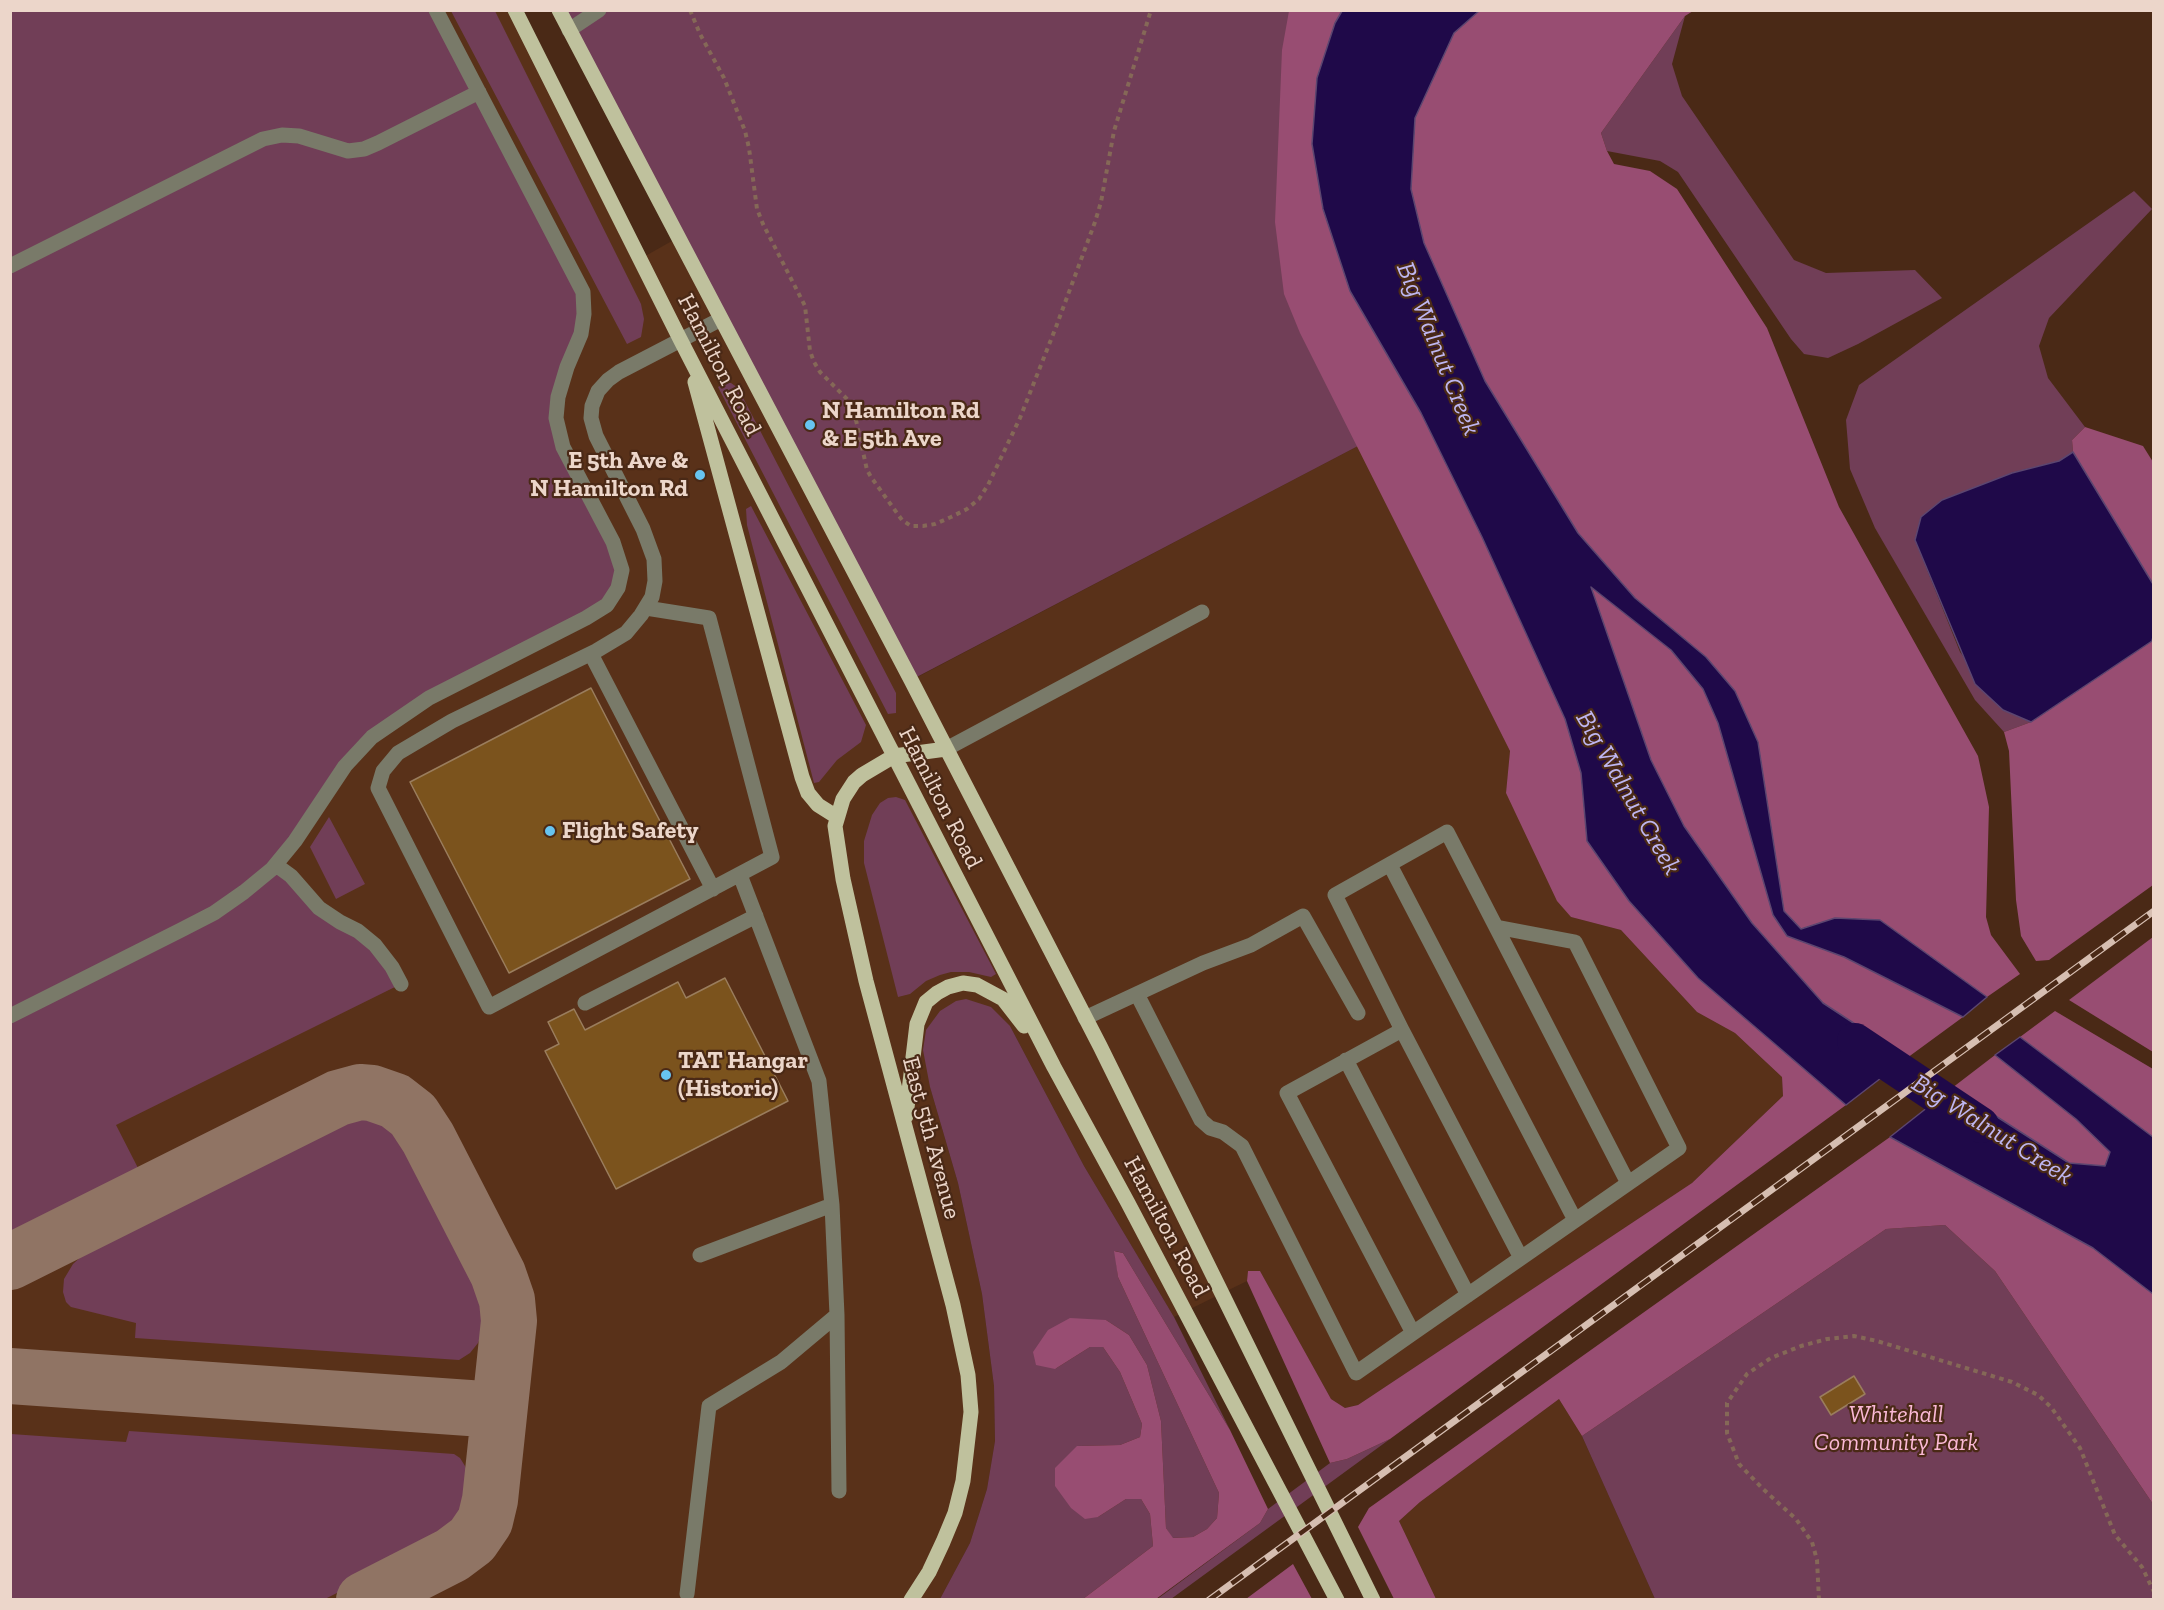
<!DOCTYPE html>
<html>
<head>
<meta charset="utf-8">
<style>
	body { margin:0 }
	#map { position:relative; width:2164px; height:1610px; overflow:hidden; background:#4a2916; font-family:"Zilla Slab",serif }
	canvas { display:block }
	.frame { position:absolute; inset:0; border:12px solid #ecd6ca; pointer-events:none }
</style>
</head>
<body>
<div id="map">
<canvas width="2164" height="1610"></canvas>
<div class="frame"></div>
</div>
<script>
const ctx = document.querySelector('canvas').getContext('2d');
ctx.lineJoin = 'round';
function fillPath(path, color) {
  ctx.fillStyle = color;
  ctx.fill(path, 'evenodd');
}
function shape(rows) {
  const path = new Path2D();
  for (const r of rows) {
    path.moveTo(r[0], r[1]);
    for (let i = 2; i < r.length; i += 2) path.lineTo(r[i], r[i + 1]);
  }
  return path;
}
function strokePath(path, color, width, dash) {
  ctx.strokeStyle = color;
  ctx.lineWidth = width;
  ctx.lineCap = dash ? 'butt' : 'round';
  ctx.setLineDash(dash || []);
  ctx.stroke(path);
}
function drawText(font, color, halo, rows, align = 'center') {
  ctx.font = font + ' "Zilla Slab",serif';
  ctx.lineWidth = 4.5;
  ctx.setLineDash([]);
  ctx.textBaseline = 'middle';
  ctx.strokeStyle = halo;
  ctx.fillStyle = color;
  for (const [text, x, y, turn = 0] of rows) {
    ctx.save();
    ctx.translate(x, y);
    ctx.rotate((+turn || 0) * Math.PI / 180);
    ctx.textAlign = isNaN(turn) ? turn : align;
    if (halo) ctx.strokeText(text, 0, 0);
    ctx.fillText(text, 0, 0);
    ctx.restore();
  }
}
fillPath(shape([
	[11,11,515,11,640,259,679,237,912,680,1358,446,1510,751,1506,793,1571,917,1621,930,1697,1012,1735,1033,1782,1077,1783,1096,1692,1183,1358,1405,1345,1408,1331,1399,1260,1271,1248,1271,1247,1281,1174,1317,1084,1166,1010,1026,930,1087,958,1183,982,1294,994,1386,995,1441,987,1489,970,1543,940,1599,11,1600],
	[1559,1399,1582,1436,1655,1599,1436,1599,1399,1521,1420,1502]
]), '#593119');
fillPath(shape([
	[11,11,436,11,583,292,556,418,622,570,607,605,372,737,276,864,358,931,401,984,116,1125,138,1168,11,1231],
	[451,11,495,11,641,304,644,319,641,337,627,344],
	[559,11,1319,11,1421,413,911,680],
	[1685,16,1672,64,1682,96,1794,260,1826,273,1915,270,1942,298,1858,344,1828,358,1804,354,1791,339,1678,172,1660,161,1607,151,1601,133],
	[2134,191,2152,209,2049,318,2039,346,2048,378,2085,427,2072,440,2073,452,2059,461,2012,473,1921,517,1915,540,1960,652,2003,710,2031,722,2004,732,1975,700,1875,528,1850,469,1846,420,1859,385],
	[724,383,731,383,738,388,896,693,896,713,888,714,718,387],
	[751,506,866,725,861,742,837,760,819,782,814,783,747,525,746,509],
	[896,797,905,800,996,974,991,977,969,972,951,972,940,975,926,981,910,994,898,997,864,863,864,841,872,815,880,803,888,798],
	[329,817,365,884,336,899,310,847],
	[966,999,991,1007,1010,1026,1084,1166,1174,1317,1230,1430,1123,1253,1115,1251,1118,1277,1219,1493,1217,1518,1207,1529,1193,1537,1172,1538,1166,1528,1161,1421,1147,1365,1129,1335,1106,1320,1055,1369,1090,1347,1103,1347,1120,1372,1142,1424,1140,1437,1120,1445,1077,1446,1098,1517,1126,1499,1141,1499,1150,1514,1153,1546,1083,1599,940,1599,970,1543,987,1489,995,1441,994,1386,982,1294,958,1183,930,1087,923,1050,926,1030,940,1011,956,1001],
	[374,1111,385,1114,393,1122,464,1259,483,1303,483,1332,478,1343,470,1353,459,1360,135,1338,136,1323,71,1307,66,1302,63,1292,64,1279,73,1264,84,1254,161,1215,160,1210,349,1114],
	[1945,1225,1995,1271,2153,1504,2153,1599,1655,1599,1582,1436,1886,1229],
	[129,1431,454,1454,460,1458,465,1466,471,1478,472,1494,464,1521,446,1538,325,1599,11,1599,11,1434,126,1442],
	[1390,1439,1171,1599,1156,1600,1260,1523,1268,1509,1330,1463,1347,1459]
]), '#713e57');
fillPath(shape([
	[1289,11,1342,11,1335,23,1317,78,1312,144,1323,209,1350,291,1421,413,1482,537,1565,719,1581,773,1587,841,1629,901,1698,978,1846,1105,1390,1439,1347,1459,1330,1463,1247,1281,1248,1271,1260,1271,1331,1399,1345,1408,1358,1405,1692,1183,1783,1096,1782,1077,1735,1033,1697,1012,1621,930,1571,917,1557,901,1506,793,1510,751,1300,333,1284,294,1275,222,1282,50],
	[1479,11,1693,11,1685,16,1601,133,1607,151,1614,164,1650,171,1677,189,1767,328,1839,507,1978,756,1989,807,1986,917,1991,935,2020,974,1987,997,1880,920,1835,918,1801,929,1784,911,1758,742,1706,657,1635,598,1578,533,1485,381,1424,243,1411,189,1415,118,1454,33],
	[2085,427,2143,446,2153,462,2153,584,2073,452,2072,440],
	[1590,586,1671,650,1703,689,1718,723,1773,915,1787,936,1844,957,1963,1017,1907,1058,1823,1003,1752,923,1684,826,1651,760],
	[2153,637,2153,885,2049,960,2036,961,2021,936,2016,900,2009,751,2004,732,2031,722,2152,641],
	[2153,937,2153,1052,2069,1000],
	[2055,1011,2153,1069,2153,1137,2020,1037],
	[1995,1055,2076,1119,2111,1152,2105,1166,2069,1163,1952,1088],
	[1890,1137,2093,1248,2153,1294,2153,1504,1995,1271,1945,1225,1886,1229,1582,1436,1559,1399,1420,1502,1399,1521,1436,1599,1394,1599,1358,1527,1369,1508],
	[1114,1251,1123,1253,1230,1430,1268,1509,1260,1523,1156,1599,1083,1599,1153,1546,1150,1514,1141,1499,1126,1499,1098,1517,1085,1519,1071,1508,1055,1486,1055,1468,1077,1446,1120,1445,1140,1437,1142,1424,1120,1372,1103,1347,1090,1347,1055,1369,1036,1365,1033,1352,1048,1330,1070,1318,1106,1320,1129,1335,1147,1365,1161,1421,1166,1528,1173,1538,1193,1537,1207,1529,1217,1518,1219,1493,1118,1277],
	[1293,1564,1312,1599,1246,1599]
]), '#984d72');
const water = shape([
	[1342,11,1479,11,1454,33,1415,118,1411,189,1424,243,1485,381,1578,533,1635,598,1706,657,1735,691,1758,742,1784,911,1801,929,1835,918,1880,920,1987,997,1963,1017,1844,957,1787,936,1773,915,1718,723,1703,689,1671,650,1591,587,1651,760,1684,826,1752,923,1823,1003,1907,1058,1846,1105,1698,978,1629,901,1587,841,1581,773,1565,719,1482,537,1421,413,1350,291,1323,209,1312,144,1317,78,1335,23,1342,11],
	[2073,452,2153,584,2153,637,2152,641,2031,722,2003,710,1975,684,1915,540,1921,517,1942,500,2012,473,2059,461,2073,452],
	[2020,1037,2153,1137,2153,1294,2093,1248,1890,1137,1952,1088,2069,1163,2105,1166,2110,1152,2076,1119,1995,1055,2020,1037]
]);
fillPath(water, '#1f0949');
strokePath(water, '#5c4670', 1.5);
strokePath(shape([
	[1855,1041,1981,1125]
]), '#1f0949', 36);
strokePath(shape([
	[10,1262,338,1098,360,1092,372,1093,395,1101,413,1115,428,1138,498,1274,507,1300,509,1321,490,1500,485,1521,472,1540,452,1555,364,1600],
	[10,1376,498,1410]
]), '#907464', 56);
const building = shape([
	[591,688,690,879,509,973,410,782,591,688],
	[725,978,788,1101,616,1189,545,1051,559,1044,548,1022,574,1009,585,1030,678,982,686,998,725,978],
	[1854,1376,1865,1394,1831,1415,1820,1397,1854,1376]
]);
fillPath(building, '#7b531d');
strokePath(building, '#9a7d5d', 1.5);
strokePath(shape([
	[690,10,700,34,724,78,745,131,749,148,757,209,763,224,805,306,810,351,814,362,820,372,848,400,854,411,867,470,871,477,902,520,911,526,923,526,935,524,951,517,967,509,979,499,988,485,1020,418,1056,327,1095,222,1101,202,1114,131,1151,10],
	[1819,1600,1817,1560,1812,1542,1796,1519,1763,1489,1739,1464,1727,1433,1727,1403,1747,1374,1771,1358,1801,1346,1827,1339,1854,1336,1877,1341,2012,1382,2038,1395,2051,1407,2080,1448,2115,1535,2142,1567,2154,1592]
]), '#856857', 4, [4.5, 4.5]);
strokePath(shape([
	[569,30,599,10],
	[10,266,263,139,282,135,299,136,348,151,364,149,378,143,479,92],
	[646,608,709,618,772,857,489,1007,378,788,383,771,398,753,452,721,596,651,626,633,641,615,652,597,655,581,654,559,643,529,596,436,591,418,592,406,598,391,608,380,619,372,721,319],
	[591,654,713,889],
	[946,749,1202,612],
	[276,865,291,876,319,908,340,922,358,931,375,945,392,967,401,984],
	[1390,865,1575,1220],
	[1496,927,1628,1183],
	[1137,994,1201,1120,1210,1128,1223,1132,1242,1146,1356,1373,1413,1333,1521,1258,1679,1148,1575,942,1496,927,1447,832,1335,895,1402,1030,1287,1093,1413,1333],
	[585,1003,756,916],
	[10,1016,181,930,214,913,244,892,272,869,295,841,345,766,372,737,429,698,586,618,607,605,618,588,622,570,613,542,563,447,556,418,558,397,567,367,581,334,584,314,583,292,436,10],
	[1085,1018,1203,963,1251,945,1303,916,1358,1013],
	[1402,1030,1521,1258],
	[1346,1060,1468,1295],
	[832,1205,837,1315,839,1491],
	[700,1255,832,1205,819,1081,740,875],
	[687,1594,709,1406,781,1362,837,1315]
]), '#797a69', 15);
strokePath(shape([
	[515,10,680,339,1054,1067,1128,1203,1337,1600],
	[559,10,911,680,1100,1046,1373,1600],
	[695,382,802,777,808,793,818,805,837,817],
	[906,1116,917,1024,926,1002,937,993,948,987,963,983,977,985,1003,999,1024,1026],
	[911,1600,929,1572,943,1542,955,1513,963,1481,971,1412,968,1375,953,1305,866,981,843,879,835,826,843,799,854,782,862,775,894,756,946,749]
]), '#bfc19d', 15);
const rail = shape([
	[1209,1600,2154,911]
]);
strokePath(rail, '#d6beb1', 7);
strokePath(rail, '#4a2916', 4.5, [14]);
for (const [x, y, r, color] of [
	[810,425,6,"#67c4f0"],
	[700,475,6,"#67c4f0"],
	[550,831,6,"#67c4f0"],
	[666,1075,6,"#67c4f0"]
]) {
  const dot = new Path2D();
  dot.arc(x, y, r, 0, 2 * Math.PI);
  ctx.fillStyle = color;
  ctx.fill(dot);
  strokePath(dot, '#4a2916', 2);
}
drawText('24px', '#ecd6ca', '#4a2916', [
	["Hamilton Road",719,365,63],
	["Hamilton Road",940,798,63],
	["East 5th Avenue",931,1138,75],
	["Hamilton Road",1166,1227,62]
]);
drawText('bold 24px', '#ecd6ca', '#4a2916', [
	["N Hamilton Rd",822,411],
	["& E 5th Ave",822,439],
	["E 5th Ave &",688,461,"right"],
	["N Hamilton Rd",688,489,"right"],
	["Flight Safety",562,831],
	["TAT Hangar",678,1061],
	["(Historic)",678,1089]
], 'left');
drawText('italic 24px', '#fab9d6', '#4a2916', [
	["Whitehall",1896,1415],
	["Community Park",1896,1443]
]);
drawText('italic 26px', '#beb6f1', '#4a2916', [
	["Big Walnut Creek",1438,349,68],
	["Big Walnut Creek",1628,793,60],
	["Big Walnut Creek",1992,1130,32]
]);
</script>
</body>
</html>
